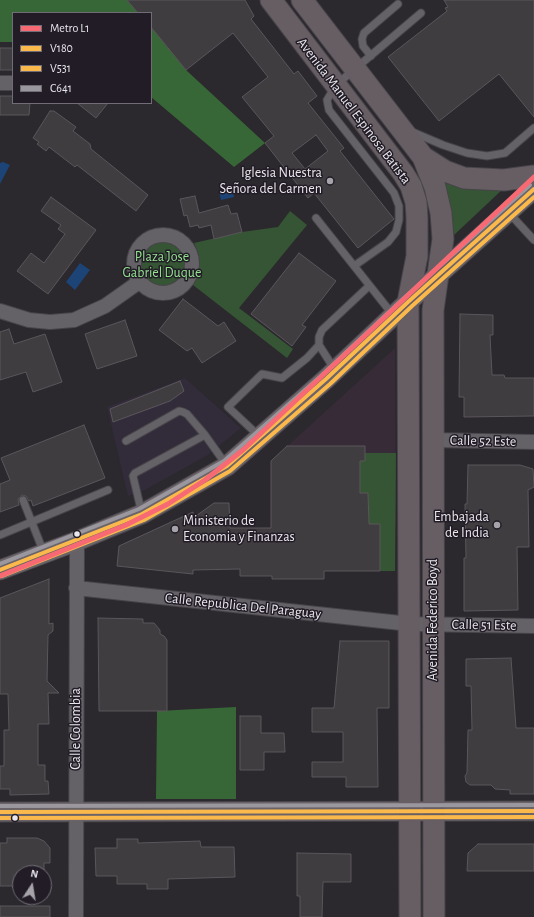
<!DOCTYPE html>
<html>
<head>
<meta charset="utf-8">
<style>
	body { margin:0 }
	#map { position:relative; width:534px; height:917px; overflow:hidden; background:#2b282e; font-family:"Alegreya Sans",sans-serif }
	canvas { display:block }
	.legend { position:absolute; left:12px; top:12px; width:140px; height:92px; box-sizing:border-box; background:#211c26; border:1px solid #716d76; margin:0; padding:5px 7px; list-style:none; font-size:12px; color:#e9e6ed }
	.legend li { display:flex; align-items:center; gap:8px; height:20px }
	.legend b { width:20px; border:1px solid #716d76 }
	.north { position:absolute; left:12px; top:865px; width:40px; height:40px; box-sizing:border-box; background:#211c26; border:1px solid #716d76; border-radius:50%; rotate:12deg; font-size:11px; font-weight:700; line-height:16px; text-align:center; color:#e9e6ed }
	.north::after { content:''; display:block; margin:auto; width:14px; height:18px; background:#a6a4aa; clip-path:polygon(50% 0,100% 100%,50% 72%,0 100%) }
</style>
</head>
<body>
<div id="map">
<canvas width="534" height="917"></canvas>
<ul class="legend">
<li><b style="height:5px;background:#f76a74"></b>Metro L1</li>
<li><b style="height:5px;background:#fcb94b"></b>V180</li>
<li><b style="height:5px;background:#fcb94b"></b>V531</li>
<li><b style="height:5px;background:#9b979e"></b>C641</li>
</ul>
<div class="north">N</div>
</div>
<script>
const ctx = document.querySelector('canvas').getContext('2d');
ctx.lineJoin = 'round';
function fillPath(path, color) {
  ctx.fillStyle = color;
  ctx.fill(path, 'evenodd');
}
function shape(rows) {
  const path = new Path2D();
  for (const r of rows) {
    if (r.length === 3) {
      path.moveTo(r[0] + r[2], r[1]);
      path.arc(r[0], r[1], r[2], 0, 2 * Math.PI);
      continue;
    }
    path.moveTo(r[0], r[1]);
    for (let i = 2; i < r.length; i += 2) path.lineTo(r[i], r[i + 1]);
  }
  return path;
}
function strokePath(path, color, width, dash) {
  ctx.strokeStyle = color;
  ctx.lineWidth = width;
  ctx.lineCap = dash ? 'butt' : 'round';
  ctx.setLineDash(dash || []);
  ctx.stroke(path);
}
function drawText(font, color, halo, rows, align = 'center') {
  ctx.font = font + ' "Alegreya Sans",sans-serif';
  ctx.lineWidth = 3;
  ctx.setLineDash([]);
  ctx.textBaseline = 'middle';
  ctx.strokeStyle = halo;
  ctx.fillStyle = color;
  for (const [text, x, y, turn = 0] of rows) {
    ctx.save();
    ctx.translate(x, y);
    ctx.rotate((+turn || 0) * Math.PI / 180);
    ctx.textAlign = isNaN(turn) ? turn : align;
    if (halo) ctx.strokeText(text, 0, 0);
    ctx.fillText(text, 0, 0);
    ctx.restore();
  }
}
fillPath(shape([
	[185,378,241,428,208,455,143,491,128,496,107,407]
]), '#322b3a');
fillPath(shape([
	[395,348,396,524,271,482,271,461]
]), '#362b37');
fillPath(shape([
	[441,175,504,188,453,236],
	[290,211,307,225,239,308,293,349,287,358,193,285,199,269,198,252,194,243,242,232,278,227],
	[162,265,25],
	[365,453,396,453,395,571,380,571,380,525,369,524,368,493,360,493,360,461,365,461]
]), '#355534');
fillPath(shape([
	[0,0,127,0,138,13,13,13,13,42,0,42],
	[151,27,186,70,265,143,234,167,151,97],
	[236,707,236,799,156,799,157,711]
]), '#386737');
fillPath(shape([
	[3,162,10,165,0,184,0,163],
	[233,189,234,197,221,200,219,192],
	[80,263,90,270,75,290,66,282]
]), '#1c4477');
const building = shape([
	[127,0,245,0,254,16,251,19,294,74,298,71,317,96,308,103,344,148,340,151,394,219,358,248,314,193,308,198,265,143,274,136,242,97,268,77,233,33,186,70,151,27,151,13,138,13,127,0],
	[316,135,328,151,305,169,292,153,316,135],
	[444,0,534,0,534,117,499,74,439,121,388,57,447,11,445,8,448,7,444,0],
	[0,48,13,48,13,70,0,70,0,48],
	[0,96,13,96,13,103,30,103,29,115,0,115,0,96],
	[77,103,108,103,96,118,77,103],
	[50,111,54,111,76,127,73,131,90,144,91,149,148,195,136,211,77,165,75,167,49,147,46,151,37,144,39,142,33,138,50,111],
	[195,196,199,213,228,205,231,214,237,213,242,232,214,239,211,225,199,228,198,225,190,227,187,215,184,216,180,199,195,196],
	[51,197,96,230,48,294,17,271,31,253,44,263,65,234,58,229,61,225,41,211,51,197],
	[299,253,336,281,302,325,306,327,292,346,251,314,299,253],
	[183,299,218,326,224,322,236,341,202,363,192,348,187,351,159,330,183,299],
	[460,314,493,315,493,335,490,335,492,375,504,375,505,378,534,378,534,416,464,417,464,397,459,397,460,314],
	[125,320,137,356,97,369,85,334,125,320],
	[9,329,14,344,45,334,62,382,33,392,26,372,0,380,0,332,9,329],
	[180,381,184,391,170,401,113,422,110,409,180,381],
	[84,425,105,478,33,506,31,500,29,501,26,496,22,495,18,499,19,505,0,512,0,484,10,480,1,458,84,425],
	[287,446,365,446,365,461,360,461,360,493,368,493,369,524,380,524,380,571,324,571,324,579,272,579,272,576,240,576,240,569,193,570,193,574,117,566,119,546,193,512,193,518,214,503,229,503,230,528,271,528,271,461,287,446],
	[468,465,520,465,533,469,534,487,528,490,529,547,517,547,518,610,464,611,464,558,466,558,465,504,467,504,468,465],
	[49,579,49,624,53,623,53,631,48,635,47,681,59,693,48,693,49,724,38,724,38,765,45,765,45,781,48,781,49,794,10,795,10,789,0,789,0,766,4,766,4,730,9,730,8,694,0,694,0,598,49,579],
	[98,618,143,619,143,623,154,623,160,630,160,634,164,636,167,640,167,711,99,711,98,618],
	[340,641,389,641,389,708,377,708,378,787,346,787,346,777,312,777,312,762,343,762,343,732,312,732,312,708,334,708,340,641],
	[511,658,516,728,534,728,534,794,510,794,510,790,495,789,491,785,470,785,466,782,465,776,467,773,468,730,472,730,471,686,466,686,466,659,511,658],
	[240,716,261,716,261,733,284,733,285,752,264,752,264,770,240,770,240,716],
	[7,838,37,838,44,841,50,848,50,863,44,863,44,873,20,873,20,886,0,886,0,843,7,843,7,838],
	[117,839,138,839,138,843,200,841,201,847,234,847,235,877,168,879,168,889,147,889,147,884,117,884,117,876,96,876,95,848,117,848,117,839],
	[478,844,534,844,534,871,467,871,468,853,478,844],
	[297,853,351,854,351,882,323,882,322,917,300,917,300,896,297,896,297,853],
	[0,906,50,906,50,917,0,917,0,906]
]);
fillPath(building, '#403d41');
strokePath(building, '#5a565b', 1);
const lane = shape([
	[371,56,363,46,362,39,364,33,398,4],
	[410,131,443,145,467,153,487,156,505,153,534,128],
	[509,213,534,240],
	[316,218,393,315],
	[354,266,388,242,396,232,399,220,399,206,394,193,329,110,327,100,336,85,421,13],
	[335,370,319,345,319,337,322,330,369,286],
	[259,436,228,407,262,374,282,378,307,358,319,345],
	[126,441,179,411,183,412,187,414,205,435,227,466],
	[23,500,44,553],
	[142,514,133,476,135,473,205,435],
	[0,535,108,490]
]);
const street = shape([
	[0,83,13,83],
	[163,264,29],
	[0,311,29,320,50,322,74,320,105,306,139,282],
	[433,440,534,442],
	[76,588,410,624,534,626],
	[76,917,77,541]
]);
const secondary = shape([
	[0,570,77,541,142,514,227,466,326,379,408,302,534,189],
	[0,812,534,811]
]);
const primary = shape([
	[271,0,403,173,411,186,416,202,417,218,417,256,408,302,410,917],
	[302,0,423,157,435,187,441,213,443,239,433,310,434,917],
	[423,157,445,171,464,178,504,180,534,176]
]);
strokePath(lane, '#474449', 9);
strokePath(street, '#474449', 16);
strokePath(secondary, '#474449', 21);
strokePath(primary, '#474449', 23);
strokePath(lane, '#646266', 7);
strokePath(street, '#646266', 14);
strokePath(secondary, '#6a6469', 19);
strokePath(primary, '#675e64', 21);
strokePath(shape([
	[0,570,142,514,227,466,326,379,408,302,534,189],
	[0,812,534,811]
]), '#fcb94b', 4);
strokePath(shape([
	[2,576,144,520,230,471,330,384,412,306,534,197],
	[0,818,534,817]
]), '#fcb94b', 4);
strokePath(shape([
	[0,564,139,509,224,461,322,375,404,298,530,185],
	[0,806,534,805]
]), '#9b979e', 4);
strokePath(shape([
	[0,576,126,525,168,504,205,480,243,450,534,177]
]), '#f76a74', 5);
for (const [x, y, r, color] of [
	[330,181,4,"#a6a4aa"],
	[497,525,4,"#a6a4aa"],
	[175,529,4,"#a6a4aa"],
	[77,534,3.5,"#e9e6ed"],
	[15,818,3.5,"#e9e6ed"]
]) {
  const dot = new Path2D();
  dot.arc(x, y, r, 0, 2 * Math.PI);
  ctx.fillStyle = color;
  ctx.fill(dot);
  strokePath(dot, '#211c26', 1.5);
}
drawText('14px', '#e9e6ed', '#211c26', [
	["Avenida Manuel Espinosa Batista",354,111,53],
	["Calle 52 Este",483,441,1],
	["Calle Republica Del Paraguay",243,606,6],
	["Avenida Federico Boyd",433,620,-90],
	["Calle 51 Este",484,625,1],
	["Calle Colombia",76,729,-90]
]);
drawText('14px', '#e9e6ed', '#211c26', [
	["Iglesia Nuestra",322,173],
	["Señora del Carmen",322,189],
	["Embajada",489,517],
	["de India",489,533],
	["Ministerio de",183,521,"left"],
	["Economia y Finanzas",183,537,"left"]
], 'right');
drawText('14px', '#93e18f', '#211c26', [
	["Plaza Jose",162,257],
	["Gabriel Duque",162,273]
]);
</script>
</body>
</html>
